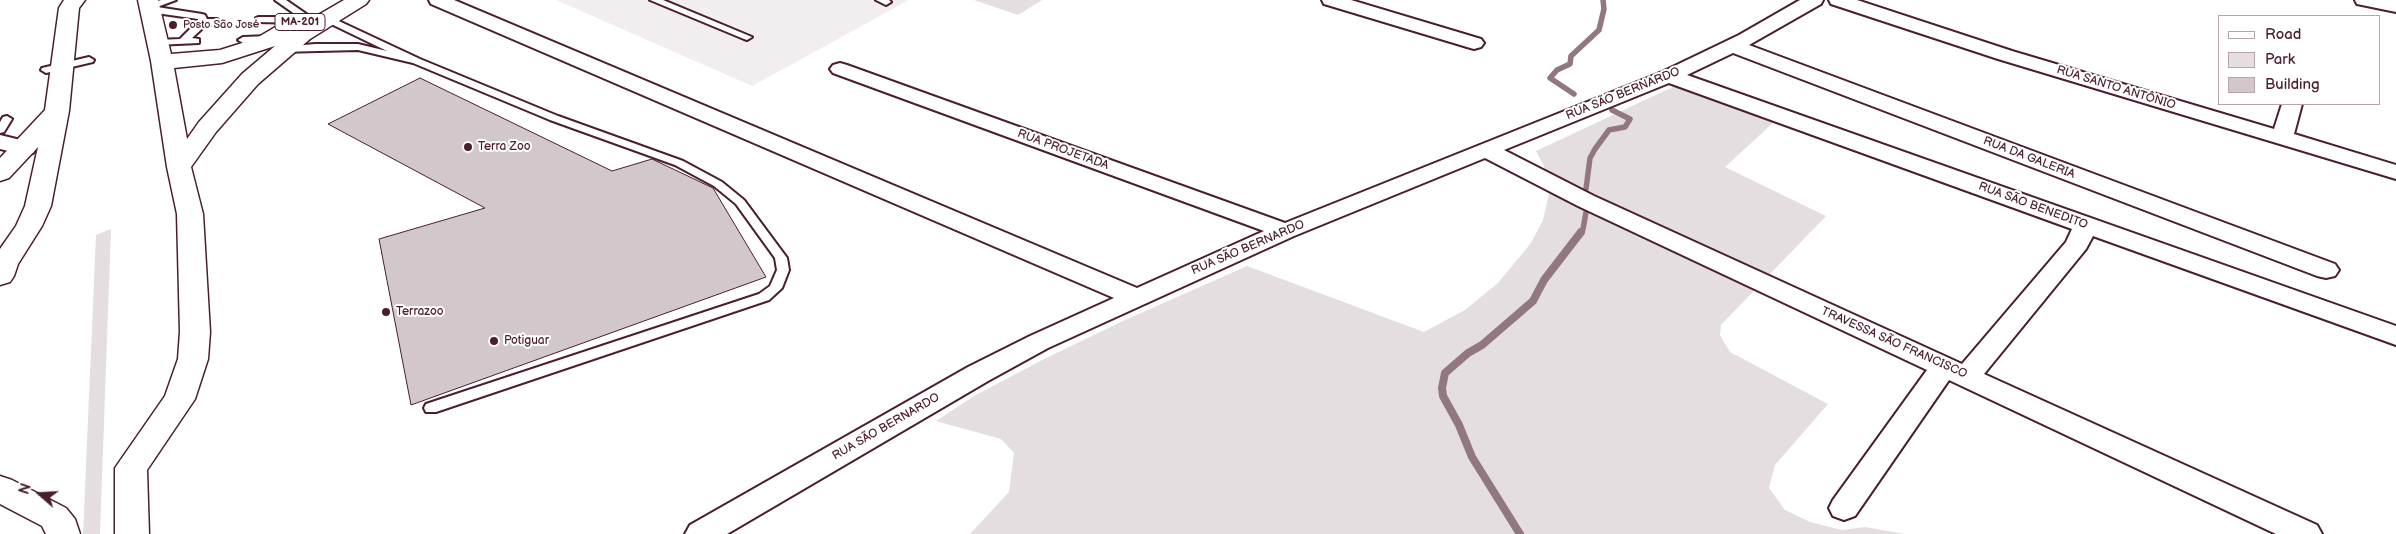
<!DOCTYPE html>
<html>
<head>
<meta charset="utf-8">
<style>
	body { margin:0 }
	#map { position:relative; width:2396px; height:534px; overflow:hidden; background:#fff; font-family:"Balsamiq Sans",sans-serif }
	canvas { display:block }
	.legend { position:absolute; left:2218px; top:15px; width:162px; height:90px; box-sizing:border-box; background:#fff; border:1px solid #b7a5aa; margin:0; padding:6px 9px; list-style:none; font-size:15px; color:#4a1f2b }
	.legend li { display:flex; align-items:center; gap:10px; height:25px }
	.legend b { width:25px; border:1px solid #b7a5aa }
	.north { position:absolute; left:15px; top:469px; width:50px; height:50px; -webkit-text-stroke:4px #fff; paint-order:stroke; rotate:289deg; font-size:14px; font-weight:700; line-height:20px; text-align:center; color:#4a1f2b }
	.north::after { content:''; display:block; margin:auto; width:18px; height:22px; background:#4a1f2b; clip-path:polygon(50% 0,100% 100%,50% 72%,0 100%) }
</style>
</head>
<body>
<div id="map">
<canvas width="2396" height="534"></canvas>
<ul class="legend">
<li><b style="height:6px;background:#fff"></b>Road</li>
<li><b style="height:14px;background:#e5dee0"></b>Park</li>
<li><b style="height:14px;background:#d2c7cb"></b>Building</li>
</ul>
<div class="north">N</div>
</div>
<script>
const ctx = document.querySelector('canvas').getContext('2d');
ctx.lineJoin = 'round';
function fillPath(path, color) {
  ctx.fillStyle = color;
  ctx.fill(path, 'evenodd');
}
function shape(rows) {
  const path = new Path2D();
  for (const r of rows) {
    path.moveTo(r[0], r[1]);
    for (let i = 2; i < r.length; i += 2) path.lineTo(r[i], r[i + 1]);
  }
  return path;
}
function strokePath(path, color, width, dash) {
  ctx.strokeStyle = color;
  ctx.lineWidth = width;
  ctx.lineCap = dash ? 'butt' : 'round';
  ctx.setLineDash(dash || []);
  ctx.stroke(path);
}
function drawText(font, color, halo, rows, align = 'center') {
  ctx.font = font + ' "Balsamiq Sans",sans-serif';
  ctx.lineWidth = 4;
  ctx.setLineDash([]);
  ctx.textBaseline = 'middle';
  ctx.strokeStyle = halo;
  ctx.fillStyle = color;
  for (const [text, x, y, turn = 0] of rows) {
    ctx.save();
    ctx.translate(x, y);
    ctx.rotate((+turn || 0) * Math.PI / 180);
    ctx.textAlign = isNaN(turn) ? turn : align;
    if (halo) ctx.strokeText(text, 0, 0);
    ctx.fillText(text, 0, 0);
    ctx.restore();
  }
}
fillPath(shape([
	[556,0,909,0,752,86]
]), '#f2eeef');
fillPath(shape([
	[974,0,1042,0,1018,15],
	[1677,85,1773,123,1725,167,1826,216,1721,325,1720,335,1730,352,1828,404,1775,465,1769,488,1785,510,1810,522,1842,530,1865,527,1905,534,970,534,1009,492,1014,453,1001,439,936,421,974,396,1044,359,1125,320,1247,266,1424,332,1465,310,1498,283,1531,243,1543,220,1549,194,1544,166,1536,151],
	[111,229,100,534,83,534,96,235]
]), '#e5dee0');
strokePath(shape([
	[1574,94,1550,78,1557,70,1570,64,1571,56,1599,30,1604,9,1603,0],
	[1586,189,1590,158,1595,149,1609,130,1625,127,1630,119,1612,110],
	[1580,233,1583,229,1586,212]
]), '#91787e', 5.5);
strokePath(shape([
	[1520,534,1472,457,1459,425,1443,396,1442,388,1445,373,1468,353,1482,345,1533,301,1544,280,1581,232]
]), '#91787e', 8);
const building = shape([
	[420,78,612,171,652,159,713,188,766,277,411,405,379,239,485,208,328,124,420,78]
]);
fillPath(building, '#d2c7cb');
strokePath(building, '#4a1f2b', 1);
const service = shape([
	[161,0,176,0,157,7,202,14,205,15,207,19,217,19,222,22,217,25,206,25,192,38,199,39,199,43,155,45,153,43,158,40,180,39,198,21,198,19,149,12,144,9,146,5,161,0],
	[275,0,286,0,312,18,304,23,256,22,256,18,259,17,299,17,275,0],
	[650,0,663,0,752,37,747,40,744,39,650,0],
	[876,0,889,0,891,2,886,5,876,0],
	[328,16,420,59,558,116,683,161,722,182,744,200,787,258,789,270,782,288,769,300,436,412,426,412,424,408,426,404,759,294,770,286,777,270,775,258,736,204,714,186,675,165,550,120,413,63,358,50,279,52,278,50,283,47,315,44,358,44,387,51,325,21,325,17,328,16],
	[270,36,275,39,273,41,243,43,238,40,243,37,270,36],
	[89,57,94,60,93,62,46,73,41,70,42,68,89,57],
	[7,116,12,119,4,132,0,133,0,122,3,117,7,116]
]);
const minor = shape([
	[429,0,454,0,1137,288,1264,231,833,73,830,69,833,65,840,63,847,65,1285,223,1662,72,1739,35,1800,0,1823,0,1821,4,1749,45,2335,264,2339,270,2335,276,2326,278,2317,276,1733,53,1687,75,2396,326,2396,345,2093,236,2086,249,1984,374,2317,525,2322,534,2276,534,1949,380,1855,516,1844,520,1833,516,1829,508,1833,500,1927,370,1578,206,1485,158,1294,236,1048,348,988,381,727,534,685,534,690,525,968,367,1030,336,1114,298,431,4,429,0],
	[1669,83,2072,229,2066,242,1962,364,1594,196,1504,150,1669,83],
	[1322,0,1351,0,1481,39,1484,43,1481,47,1474,49,1467,47,1324,4,1322,0],
	[1829,0,1857,0,2012,51,2274,129,2282,104,2302,104,2294,134,2396,165,2396,179,1998,59,1831,4,1829,0],
	[2355,0,2396,0,2396,12,2357,4,2355,0],
	[0,135,33,143,36,148,33,153,25,155,0,149,0,135]
]);
const primary = shape([
	[64,0,85,0,79,8,69,111,51,206,42,226,18,264,14,276,10,282,0,285,0,249,16,226,25,206,38,147,9,178,0,181,0,158,45,110,59,8,64,0],
	[138,0,158,0,171,54,220,50,255,39,284,22,292,21,301,25,344,0,369,0,366,4,310,39,258,84,216,132,191,167,203,214,210,332,208,359,195,399,147,470,149,534,115,534,115,468,165,396,178,359,180,332,177,214,167,167,151,61,138,0],
	[275,46,242,74,199,122,187,139,174,68,222,63,275,46],
	[0,476,12,480,66,508,75,519,80,534,46,534,42,526,0,504,0,476]
]);
strokePath(service, '#4a1f2b', 4);
strokePath(minor, '#4a1f2b', 4);
strokePath(primary, '#4a1f2b', 3);
fillPath(service, '#fff');
fillPath(minor, '#fff');
fillPath(primary, '#fff');
for (const [x, y, r, color] of [
	[173,25,5,"#4a1f2b"],
	[468,147,5,"#4a1f2b"],
	[386,312,5,"#4a1f2b"],
	[494,341,5,"#4a1f2b"]
]) {
  const dot = new Path2D();
  dot.arc(x, y, r, 0, 2 * Math.PI);
  ctx.fillStyle = color;
  ctx.fill(dot);
  strokePath(dot, '#fff', 2);
}
for (const [x, y, w] of [
	[300,22,50]
]) {
  const box = new Path2D();
  box.roundRect(x - w / 2, y - 8.5, w, 17, 4);
  ctx.fillStyle = '#fff';
  ctx.fill(box);
  strokePath(box, '#4a1f2b', 1);
}
drawText('bold 11px', '#4a1f2b', null, [
	["MA-201",300,22]
]);
drawText('11px', '#4a1f2b', '#fff', [
	["Posto São José",183,25]
], 'left');
drawText('12px', '#4a1f2b', '#fff', [
	["RUA SANTO ANTÔNIO",2116,88,17],
	["RUA SÃO BERNARDO",1623,94,-22],
	["RUA PROJETADA",1063,150,20],
	["RUA DA GALERIA",2029,158,21],
	["RUA SÃO BENEDITO",2033,206,20],
	["RUA SÃO BERNARDO",1248,248,-23],
	["TRAVESSA SÃO FRANCISCO",1894,343,24],
	["RUA SÃO BERNARDO",886,427,-30]
]);
drawText('12px', '#4a1f2b', '#fff', [
	["Terra Zoo",478,147],
	["Terrazoo",396,312],
	["Potiguar",504,341]
], 'left');
</script>
</body>
</html>
